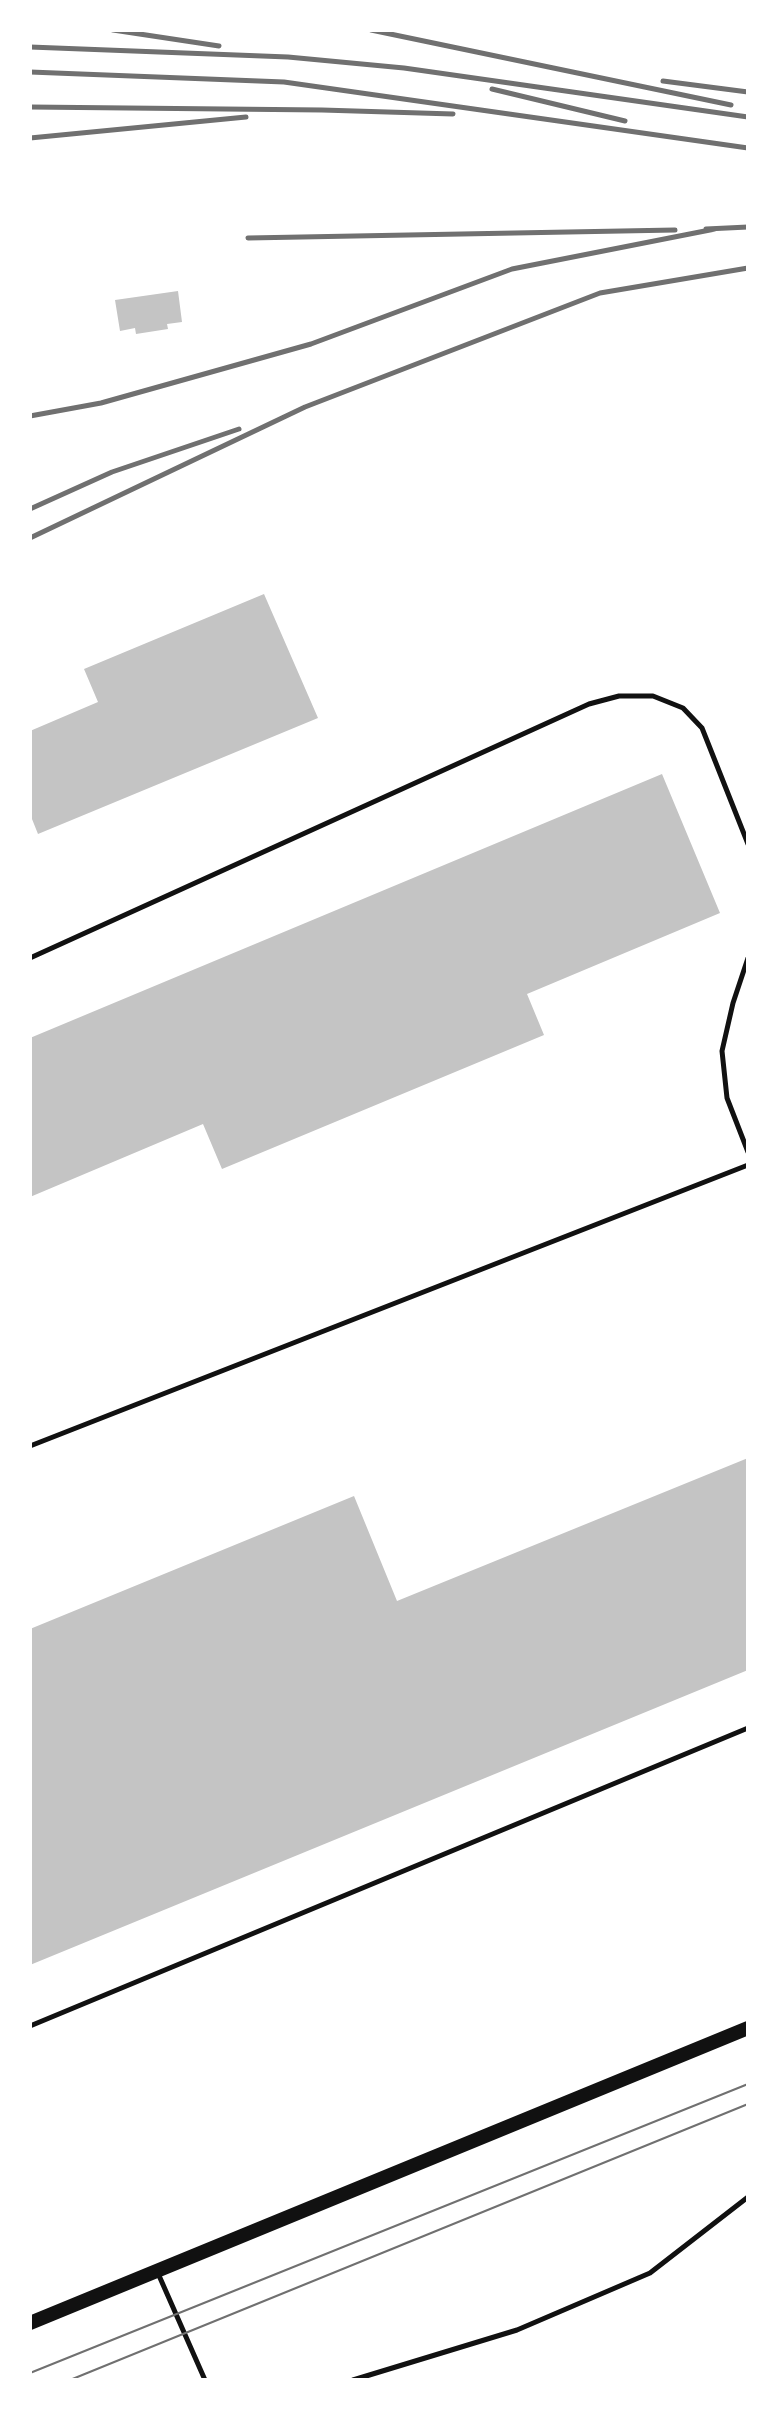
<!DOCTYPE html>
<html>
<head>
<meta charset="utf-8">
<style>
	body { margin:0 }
	#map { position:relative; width:778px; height:2410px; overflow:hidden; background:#fff; font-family:"Open Sans",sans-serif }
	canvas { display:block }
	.frame { position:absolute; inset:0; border:32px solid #fff; pointer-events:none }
</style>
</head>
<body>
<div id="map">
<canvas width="778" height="2410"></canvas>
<div class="frame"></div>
</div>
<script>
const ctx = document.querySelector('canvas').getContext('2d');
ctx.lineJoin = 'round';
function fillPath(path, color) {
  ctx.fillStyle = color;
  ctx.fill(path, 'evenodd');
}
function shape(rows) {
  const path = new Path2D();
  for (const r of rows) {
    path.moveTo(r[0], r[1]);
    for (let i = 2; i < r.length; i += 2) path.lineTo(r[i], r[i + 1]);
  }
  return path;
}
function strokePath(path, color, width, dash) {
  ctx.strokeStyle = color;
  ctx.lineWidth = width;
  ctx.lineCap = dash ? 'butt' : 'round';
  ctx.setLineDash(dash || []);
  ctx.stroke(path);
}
fillPath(shape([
	[178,291,182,322,167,324,168,329,136,334,135,328,120,331,115,300],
	[264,594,318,718,38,834,30,814,30,731,98,702,84,669],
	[662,774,720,913,527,994,544,1035,222,1169,203,1124,30,1197,30,1038],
	[748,1458,748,1670,30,1965,30,1629,354,1496,397,1601]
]), '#c4c4c4');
strokePath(shape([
	[30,958,589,704,619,696,653,696,683,708,702,728,748,844],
	[748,958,733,1003,722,1051,727,1098,748,1152],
	[30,1446,748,1165],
	[30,2026,748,1728],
	[157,2271,205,2380],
	[353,2380,517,2330,650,2273,748,2197]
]), '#111', 5);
strokePath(shape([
	[30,2323,748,2028]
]), '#111', 14);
strokePath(shape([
	[30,2373,748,2084],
	[70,2380,748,2104]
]), '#707070', 2);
strokePath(shape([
	[113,30,219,46],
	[371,30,731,105],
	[30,47,288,57,404,68,748,117],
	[30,72,284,82,748,148],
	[663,81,748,92],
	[492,89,625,121],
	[30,107,322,110,453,114],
	[30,138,246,117],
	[706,229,748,227],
	[248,238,675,230],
	[30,416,101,403,311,344,512,269,715,229],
	[30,509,112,472,239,429],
	[30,538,305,407,600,293,748,268]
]), '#707070', 5);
</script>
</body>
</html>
